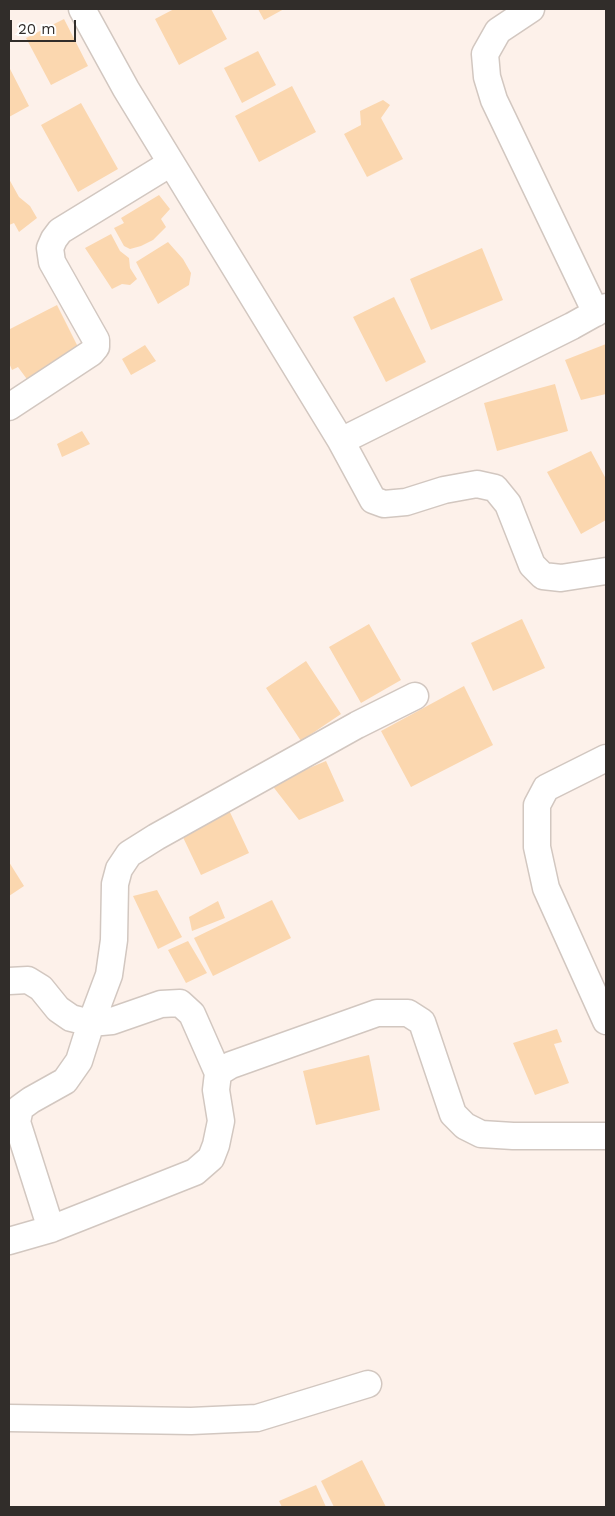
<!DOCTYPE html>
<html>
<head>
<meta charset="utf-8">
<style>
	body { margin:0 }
	#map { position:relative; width:615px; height:1516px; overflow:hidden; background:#fdf1ea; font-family:"Work Sans",sans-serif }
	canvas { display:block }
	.frame { position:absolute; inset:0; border:10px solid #312d2a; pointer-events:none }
	.scale { position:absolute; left:10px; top:20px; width:66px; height:22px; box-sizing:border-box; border:2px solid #312d2a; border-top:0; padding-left:6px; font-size:15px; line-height:18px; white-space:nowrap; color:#312d2a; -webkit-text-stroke:4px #fff; paint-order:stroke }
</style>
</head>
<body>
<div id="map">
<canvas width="615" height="1516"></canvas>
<div class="frame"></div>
<div class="scale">20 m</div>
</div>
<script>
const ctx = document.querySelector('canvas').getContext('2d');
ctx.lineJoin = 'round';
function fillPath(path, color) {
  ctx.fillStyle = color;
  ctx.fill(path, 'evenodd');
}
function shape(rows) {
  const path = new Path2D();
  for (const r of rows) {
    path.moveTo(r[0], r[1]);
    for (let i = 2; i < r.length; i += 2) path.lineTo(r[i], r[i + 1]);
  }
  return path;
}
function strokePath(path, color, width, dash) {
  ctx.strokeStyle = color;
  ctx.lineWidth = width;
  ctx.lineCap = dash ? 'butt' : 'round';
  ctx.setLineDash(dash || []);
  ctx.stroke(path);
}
fillPath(shape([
	[174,9,211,9,227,39,179,65,155,19],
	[258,9,284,9,264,20],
	[64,19,88,66,51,85,26,38],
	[258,51,276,85,242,103,224,68],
	[9,67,29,106,9,117],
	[292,86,316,132,259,162,235,116],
	[383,100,390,105,381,118,403,159,367,177,344,134,361,125,360,111],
	[81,103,118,169,78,192,41,125],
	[9,179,19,197,30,206,37,218,19,232,14,223,9,225],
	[159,195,170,209,161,219,166,227,153,240,141,246,130,249,124,246,114,228,124,223,121,218],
	[111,234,120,251,129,258,130,268,137,279,130,285,122,284,112,289,85,248],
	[168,242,183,259,191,273,189,285,158,304,136,262],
	[482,248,503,300,431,330,410,279],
	[394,297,426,362,386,382,353,317],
	[57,305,81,353,29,382,18,367,12,370,9,363,9,331,10,329],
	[606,344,606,394,581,400,565,360],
	[145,345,156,361,131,375,122,359],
	[555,384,568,431,497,451,484,403],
	[82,431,90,444,62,457,57,444],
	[591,451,606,479,606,520,581,534,547,472],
	[522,619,545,668,493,691,471,643],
	[369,624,401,680,361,703,329,647],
	[306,661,341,714,301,741,266,688],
	[464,686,493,745,411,787,381,731],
	[326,761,344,801,299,820,271,784],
	[228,808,249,853,201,875,180,831],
	[9,862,24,886,9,896],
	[157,890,182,937,158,949,133,896],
	[272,900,291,938,213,976,194,938],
	[218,901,225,918,192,931,189,917],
	[188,941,207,973,186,983,168,950],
	[557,1029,562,1042,554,1044,569,1083,535,1095,513,1043],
	[369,1055,380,1110,316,1125,303,1071],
	[362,1460,386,1507,334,1507,321,1481],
	[316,1485,326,1507,282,1507,279,1501]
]), '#fbd7af');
const street = shape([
	[82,9,126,89,341,441,373,500,384,504,406,502,444,490,477,484,495,488,508,504,532,565,543,576,561,578,606,571],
	[531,9,498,31,485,54,487,77,494,100,596,313],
	[9,407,91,353,96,347,96,340,52,262,50,248,54,239,60,231,171,163],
	[341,441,572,326,606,307],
	[606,758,546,788,537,805,537,847,546,888,606,1021],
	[9,981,28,980,41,988,58,1009,71,1018,91,1023,112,1021,161,1004,180,1003,192,1014,218,1073],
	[51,1229,17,1122,20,1108,31,1100,65,1081,79,1061,91,1023,109,975,114,940,115,884,119,869,129,854,156,837,357,725,415,696],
	[9,1241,51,1229,195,1172,211,1158,216,1145,221,1121,216,1090,218,1073,231,1065,377,1013,408,1013,422,1022,453,1114,465,1126,481,1134,513,1136,606,1136],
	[9,1418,191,1421,257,1418,368,1384]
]);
strokePath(street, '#d2c7c0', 29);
strokePath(street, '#fff', 26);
</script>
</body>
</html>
